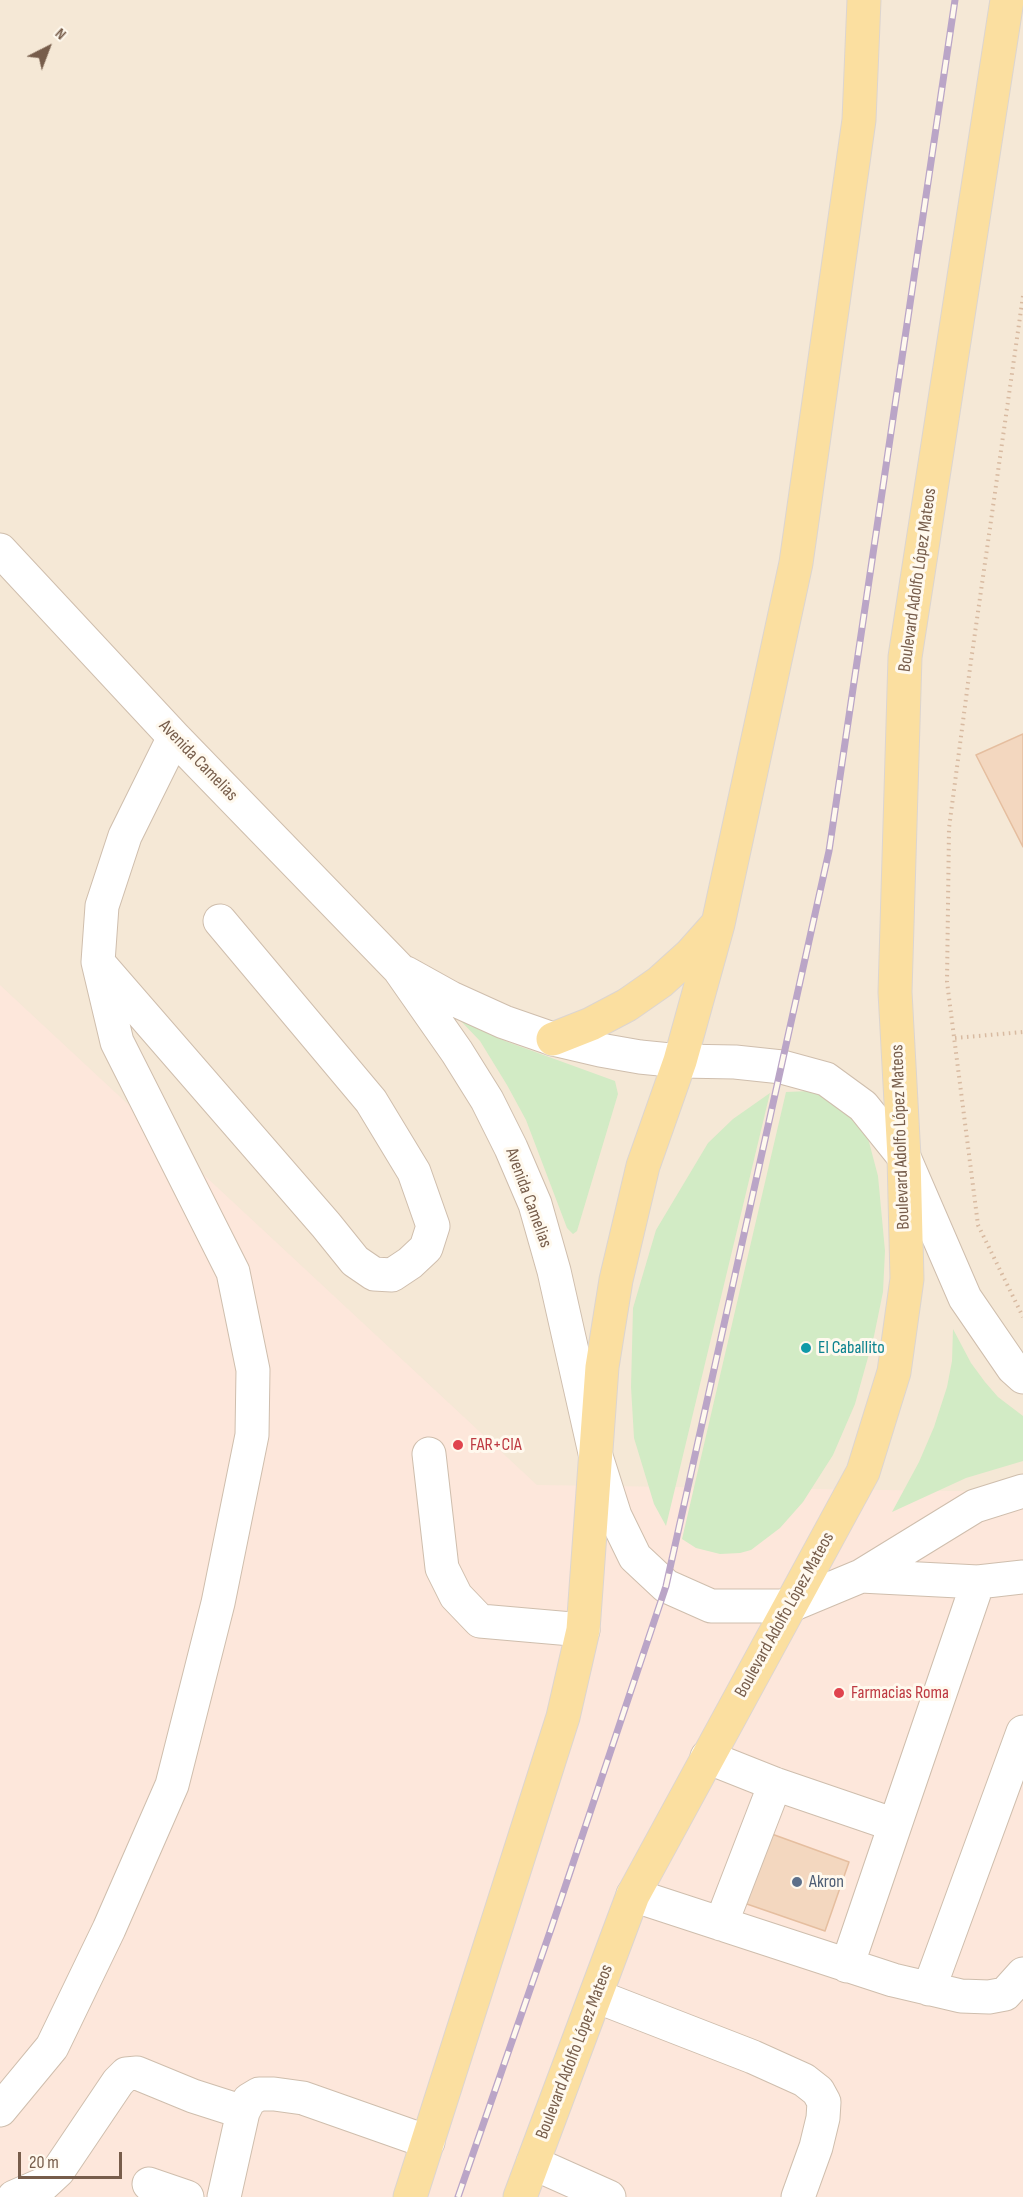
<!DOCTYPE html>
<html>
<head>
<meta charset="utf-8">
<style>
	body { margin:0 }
	#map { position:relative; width:1023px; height:2197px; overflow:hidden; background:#fdf6e8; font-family:"Sofia Sans Condensed",sans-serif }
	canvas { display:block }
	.north { position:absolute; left:18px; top:18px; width:60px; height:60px; -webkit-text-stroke:4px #fff9ee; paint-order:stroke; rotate:42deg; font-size:16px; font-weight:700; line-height:24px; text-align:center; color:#775d4b }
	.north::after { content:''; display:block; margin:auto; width:21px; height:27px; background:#775d4b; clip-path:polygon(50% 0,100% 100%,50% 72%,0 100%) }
	.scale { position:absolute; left:18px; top:2152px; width:104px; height:27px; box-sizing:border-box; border:3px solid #775d4b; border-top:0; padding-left:8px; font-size:18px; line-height:21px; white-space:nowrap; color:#775d4b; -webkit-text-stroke:4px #fff9ee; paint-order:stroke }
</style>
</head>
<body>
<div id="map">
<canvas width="1023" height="2197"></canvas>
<div class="north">N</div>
<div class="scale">20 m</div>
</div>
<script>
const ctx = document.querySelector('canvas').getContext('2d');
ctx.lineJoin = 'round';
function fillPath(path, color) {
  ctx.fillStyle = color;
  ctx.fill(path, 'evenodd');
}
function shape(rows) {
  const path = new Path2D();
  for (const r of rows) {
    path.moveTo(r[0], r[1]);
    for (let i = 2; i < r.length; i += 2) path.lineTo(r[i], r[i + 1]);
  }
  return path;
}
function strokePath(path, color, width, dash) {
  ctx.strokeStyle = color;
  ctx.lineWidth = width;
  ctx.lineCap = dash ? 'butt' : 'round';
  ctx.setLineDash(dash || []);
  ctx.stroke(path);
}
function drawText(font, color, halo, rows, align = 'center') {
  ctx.font = font + ' "Sofia Sans Condensed",sans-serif';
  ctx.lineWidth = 6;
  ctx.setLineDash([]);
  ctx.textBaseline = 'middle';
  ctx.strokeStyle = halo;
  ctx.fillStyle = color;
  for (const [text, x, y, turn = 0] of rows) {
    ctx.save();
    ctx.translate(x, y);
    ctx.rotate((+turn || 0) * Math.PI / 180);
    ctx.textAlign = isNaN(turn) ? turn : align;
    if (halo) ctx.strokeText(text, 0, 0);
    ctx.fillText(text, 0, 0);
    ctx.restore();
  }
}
fillPath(shape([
	[0,0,1023,0,1023,2197,0,2197]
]), '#f5e8d6');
fillPath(shape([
	[0,985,537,1485,1023,1492,1023,2197,0,2197]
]), '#fde7db');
fillPath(shape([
	[438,997,485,1031,505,1041,615,1081,618,1094,577,1231,573,1234,567,1228,526,1120,507,1085,480,1041],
	[810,1091,827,1096,862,1127,869,1142,878,1176,885,1251,883,1292,874,1336,855,1404,833,1455,803,1502,780,1528,751,1550,740,1553,720,1554,696,1548,682,1539,786,1092],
	[770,1093,666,1526,654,1504,634,1438,631,1387,633,1308,656,1230,708,1143,733,1119],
	[953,1329,971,1363,985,1382,998,1397,1023,1416,1023,1461,966,1478,892,1512,919,1462,934,1427,947,1387,952,1361]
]), '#d2ebc5');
const building = shape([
	[1023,734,1023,847,976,755,1023,734],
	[769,1833,849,1862,825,1931,744,1903,769,1833]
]);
fillPath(building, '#f3d7bf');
strokePath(building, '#e5be9f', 1.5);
const minor = shape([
	[0,550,174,737,399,969,457,1052,487,1100,511,1148,535,1204,554,1271,595,1453,615,1516,635,1557,666,1586,711,1606,789,1606,861,1576,975,1506,1023,1491],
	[102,967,326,1225,355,1261,374,1274,392,1275,410,1263,426,1248,433,1226,414,1172,371,1101,220,921],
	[406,973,451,998,504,1022,553,1039,600,1050,640,1057,680,1061,735,1062,782,1067,826,1079,863,1106,904,1157,965,1298,1013,1368,1023,1377],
	[429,1454,442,1568,456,1596,480,1621,583,1630],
	[861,1576,978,1582,1023,1577],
	[707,1757,775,1784,895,1825,847,1966],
	[895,1825,978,1582],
	[633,1895,893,1980,961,1996,989,1997,1005,1994,1023,1974],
	[721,1924,775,1784],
	[929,1989,1023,1732],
	[596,1996,753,2057,804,2080,818,2091,824,2102,823,2118,816,2147,798,2197],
	[0,2110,52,2047,109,1929,172,1785,218,1603,252,1435,253,1370,233,1272,117,1042,98,962,102,906,125,836,174,737],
	[533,2163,609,2197],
	[149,2184,187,2197],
	[14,2197,44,2184,58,2171,118,2082,126,2074,137,2073,193,2096,243,2112],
	[224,2197,243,2112,249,2100,259,2094,274,2094,303,2098,428,2142]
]);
const major = shape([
	[553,1039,591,1024,627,1005,660,982,691,954,715,927],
	[410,2197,563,1717,583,1630,602,1367,616,1280,643,1166,680,1061,718,924,796,563,859,120,864,0],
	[520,2197,633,1895,863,1472,894,1372,907,1279,904,1157,895,992,905,657,1007,0]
]);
strokePath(minor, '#cfbead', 35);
strokePath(major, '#dcd5d0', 35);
strokePath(shape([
	[1023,296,970,668,949,828,947,982,978,1225,1023,1317],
	[955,1038,1023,1032]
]), '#d8baa1', 4, [1.5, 4.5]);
strokePath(minor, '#fff', 33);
strokePath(major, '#fbdfa0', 33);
const rail = shape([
	[458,2197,551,1929,666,1586,829,851,955,0]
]);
strokePath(rail, '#baa5c7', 7);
strokePath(rail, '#fff9ee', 4.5, [14]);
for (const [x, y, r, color] of [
	[806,1348,6,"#0f9aa8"],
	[458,1445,6,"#e0444e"],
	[839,1693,6,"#e0444e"],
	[797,1882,6,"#5c6f8a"]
]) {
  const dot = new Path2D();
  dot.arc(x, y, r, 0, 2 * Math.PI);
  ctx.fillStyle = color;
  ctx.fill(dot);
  strokePath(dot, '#fff9ee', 2);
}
drawText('18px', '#775d4b', '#fff9ee', [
	["Boulevard Adolfo López Mateos",918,580,-82],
	["Avenida Camelias",198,761,46],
	["Boulevard Adolfo López Mateos",901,1137,-92],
	["Avenida Camelias",528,1198,70],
	["Boulevard Adolfo López Mateos",785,1615,-61],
	["Boulevard Adolfo López Mateos",575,2052,-69]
]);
drawText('18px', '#0d838f', '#fff9ee', [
	["El Caballito",818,1348]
], 'left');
drawText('18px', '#be3a42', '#fff9ee', [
	["FAR+CIA",470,1445],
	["Farmacias Roma",851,1693]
], 'left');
drawText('18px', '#4e5e75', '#fff9ee', [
	["Akron",809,1882]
], 'left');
</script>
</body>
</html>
